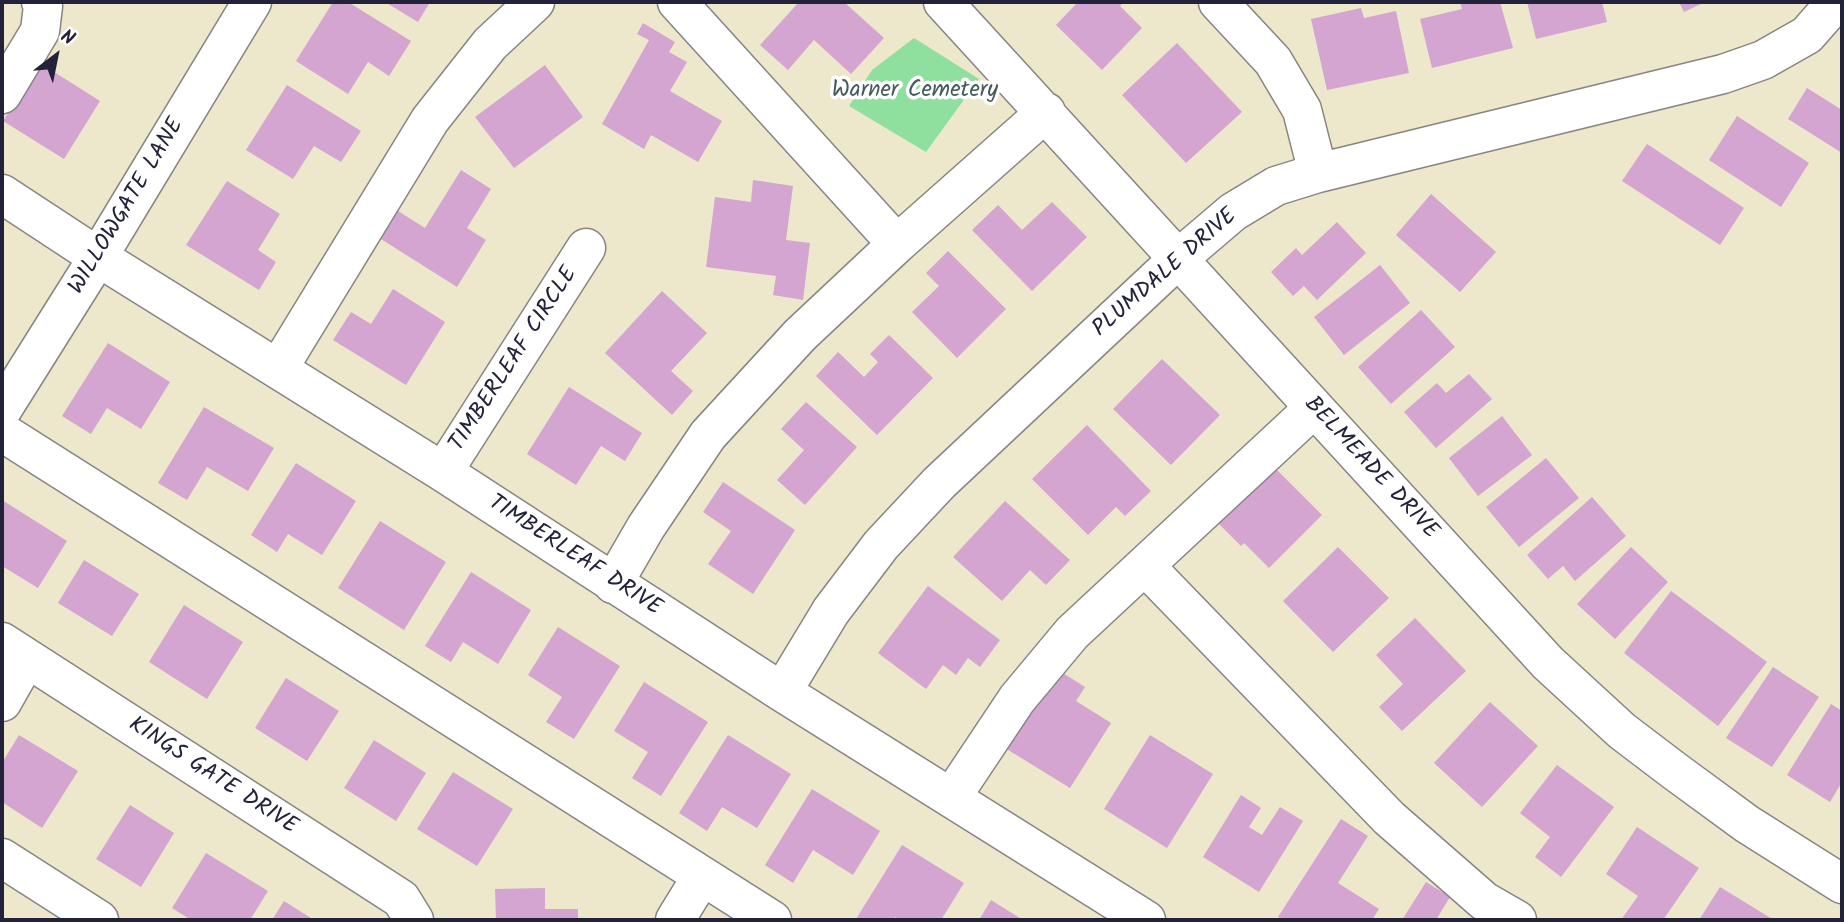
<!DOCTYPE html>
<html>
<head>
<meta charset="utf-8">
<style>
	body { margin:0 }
	#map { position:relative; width:1844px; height:922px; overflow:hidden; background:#ede7cb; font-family:Kalam,sans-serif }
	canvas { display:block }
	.frame { position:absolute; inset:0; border:4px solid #22223b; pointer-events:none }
	.north { position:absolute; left:21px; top:21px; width:70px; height:70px; -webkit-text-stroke:5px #fff; paint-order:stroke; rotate:32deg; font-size:19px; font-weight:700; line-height:28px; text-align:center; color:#22223b }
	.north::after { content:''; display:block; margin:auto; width:24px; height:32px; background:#22223b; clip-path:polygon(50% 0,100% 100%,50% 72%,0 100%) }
</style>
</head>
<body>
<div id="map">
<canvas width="1844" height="922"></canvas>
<div class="frame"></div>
<div class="north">N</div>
</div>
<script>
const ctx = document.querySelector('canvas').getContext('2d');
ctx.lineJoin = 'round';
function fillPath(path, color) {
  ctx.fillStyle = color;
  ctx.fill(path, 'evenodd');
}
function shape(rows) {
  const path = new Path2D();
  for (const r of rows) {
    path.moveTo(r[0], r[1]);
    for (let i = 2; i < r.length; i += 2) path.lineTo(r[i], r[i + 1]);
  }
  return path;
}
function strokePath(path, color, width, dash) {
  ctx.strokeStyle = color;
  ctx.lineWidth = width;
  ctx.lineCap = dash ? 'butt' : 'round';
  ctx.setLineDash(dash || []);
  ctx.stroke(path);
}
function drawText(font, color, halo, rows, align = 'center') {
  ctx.font = font + ' Kalam,sans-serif';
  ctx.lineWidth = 7;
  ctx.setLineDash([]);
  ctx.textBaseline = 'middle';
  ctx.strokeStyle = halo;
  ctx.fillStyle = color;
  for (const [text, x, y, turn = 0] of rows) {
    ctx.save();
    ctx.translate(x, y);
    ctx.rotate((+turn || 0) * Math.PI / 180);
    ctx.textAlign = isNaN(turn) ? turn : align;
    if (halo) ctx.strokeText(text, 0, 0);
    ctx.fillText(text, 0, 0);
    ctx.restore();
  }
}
fillPath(shape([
	[914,38,979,79,926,152,849,106,872,70]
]), '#8fdf9e');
fillPath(shape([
	[333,2,348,2,411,41,389,76,368,62,348,94,296,61],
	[385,2,430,2,418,22],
	[799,2,844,2,884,38,851,74,814,40,788,70,760,45],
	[1078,2,1124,2,1120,6,1142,28,1102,70,1056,25],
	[1460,2,1500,2,1513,48,1432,68,1420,19,1462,9],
	[1527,2,1602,2,1607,22,1536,39],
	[1679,2,1705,2,1684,12],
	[1361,8,1364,18,1396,11,1409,73,1327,90,1311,19],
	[643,23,675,42,669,52,687,62,670,91,722,121,698,162,651,135,644,149,602,124,649,40,637,34],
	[1177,43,1242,112,1186,163,1122,95],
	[40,63,100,101,64,159,3,121],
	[545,65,583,117,514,168,475,117],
	[287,85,361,131,341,162,314,146,293,179,246,150],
	[1807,88,1842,110,1842,153,1788,119],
	[1737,116,1809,163,1781,207,1709,160],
	[1647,144,1744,208,1720,245,1622,181],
	[461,170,491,189,467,228,486,240,457,287,381,239,398,211,425,228],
	[753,180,793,186,786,240,810,243,803,300,773,295,776,276,706,267,715,197,751,202],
	[227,181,280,214,258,250,276,262,259,290,186,245],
	[1431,194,1496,252,1460,292,1396,235],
	[1052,202,1087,237,1032,291,972,230,998,205,1022,230],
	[1337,222,1366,253,1317,300,1304,286,1293,296,1271,272,1296,248,1302,255],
	[948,251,1006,309,957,358,912,312,939,286,926,273],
	[1380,265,1410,303,1344,355,1314,317],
	[393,289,445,322,406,385,333,340,351,312,371,324],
	[662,291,707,333,671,371,693,391,672,415,605,353],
	[1421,310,1455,347,1391,404,1358,367],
	[889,335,933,378,877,435,816,376,838,352,864,377,878,362,870,354],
	[108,343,170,382,141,429,107,408,91,434,62,416],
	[1162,359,1220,415,1171,465,1113,409],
	[1469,374,1492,399,1436,448,1404,412,1437,383,1446,393],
	[569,387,642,433,625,461,601,446,576,485,527,454],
	[806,402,857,447,805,505,777,480,804,450,781,429],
	[204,407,274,448,248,491,207,467,187,500,158,483],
	[1502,416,1532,455,1478,496,1449,458],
	[1087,425,1151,491,1125,516,1116,507,1088,535,1032,479],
	[1546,458,1579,498,1519,547,1486,507],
	[296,463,356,501,322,555,288,534,277,552,251,535],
	[1271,464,1322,515,1269,568,1244,543,1241,546,1215,520],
	[723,482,795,530,753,594,708,564,731,531,703,512],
	[1592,497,1626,536,1575,581,1563,566,1548,579,1527,555],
	[2,500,67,541,38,588,2,566],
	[1005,501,1070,560,1046,585,1030,570,1002,601,953,557],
	[380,521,446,562,404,630,338,588],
	[1338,547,1389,598,1333,652,1283,601],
	[1631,547,1668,582,1615,639,1577,604],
	[84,560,139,594,112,636,58,603],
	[471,572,531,610,498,664,463,642,451,662,425,646],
	[928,586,1000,640,980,667,968,658,956,675,943,665,926,689,878,653],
	[1671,591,1767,662,1718,726,1624,653],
	[184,605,243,642,207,699,149,662],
	[1415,618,1466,671,1402,731,1379,707,1403,684,1376,655],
	[558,627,620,666,574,739,546,722,562,697,528,675],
	[1773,667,1819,697,1772,767,1726,738],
	[1055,668,1085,687,1076,701,1111,723,1070,788,1005,748],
	[286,678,339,711,307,761,255,728],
	[644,682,708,722,661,796,632,778,648,752,614,731],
	[1490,702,1538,746,1482,807,1434,763],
	[1831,704,1842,711,1842,782,1830,802,1787,775],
	[19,735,78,771,42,828,2,802,2,763],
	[728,735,791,774,757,828,722,807,707,831,679,813],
	[1150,735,1213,774,1167,848,1104,809],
	[374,740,426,773,396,821,344,788],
	[1557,765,1614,807,1561,877,1535,857,1550,837,1520,813],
	[453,772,513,809,477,866,417,829],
	[812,789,880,831,853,875,813,850,793,883,765,865],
	[1241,795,1261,808,1249,827,1262,835,1280,807,1303,821,1259,892,1203,857],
	[130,805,174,833,141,887,96,859],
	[1341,819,1368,836,1338,883,1379,909,1372,920,1283,920,1278,917],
	[1637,827,1699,868,1663,920,1621,920,1638,896,1606,874],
	[902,845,964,883,941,920,901,920,895,917,893,920,859,920,856,919],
	[206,853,268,891,250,920,191,920,172,908],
	[1426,882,1450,897,1436,920,1402,920],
	[1720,887,1774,920,1699,920],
	[545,888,545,909,578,909,578,920,496,920,495,889],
	[991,900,1023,920,979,920],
	[284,901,314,920,272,920]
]), '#d3a5d0');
const minor = shape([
	[677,2,897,244],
	[943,2,1548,663,1622,731,1676,772,1747,824,1842,884],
	[1218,2,1273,61,1302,110,1318,173],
	[2,94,40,31,43,6,41,2],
	[2,194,98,257,443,472,782,692,1146,920],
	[278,369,430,120,490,44,535,2],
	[2,410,98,257,252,2],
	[2,432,772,920],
	[443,472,586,248],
	[1145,566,1389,818,1484,901,1517,920],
	[613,584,646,527,708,435,800,335,897,244,1046,112],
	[2,642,401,899,414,920],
	[782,692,831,611,881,545,939,483,1179,258,1233,212,1276,186,1318,173,1723,74,1763,60,1807,35,1836,2],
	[2,702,27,658],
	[951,798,1017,699,1072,633,1314,408],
	[2,858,99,920],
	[675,920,702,876]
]);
strokePath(minor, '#888483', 41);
strokePath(minor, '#fff', 38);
drawText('23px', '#435b59', '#fff', [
	["Warner Cemetery",915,92]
]);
drawText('23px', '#22223b', '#fff', [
	["WILLOWGATE LANE",128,207,-59],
	["PLUMDALE DRIVE",1166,274,-41],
	["TIMBERLEAF CIRCLE",515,360,-57],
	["BELMEADE DRIVE",1370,469,47],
	["TIMBERLEAF DRIVE",574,557,33],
	["KINGS GATE DRIVE",212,777,33]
]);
</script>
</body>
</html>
